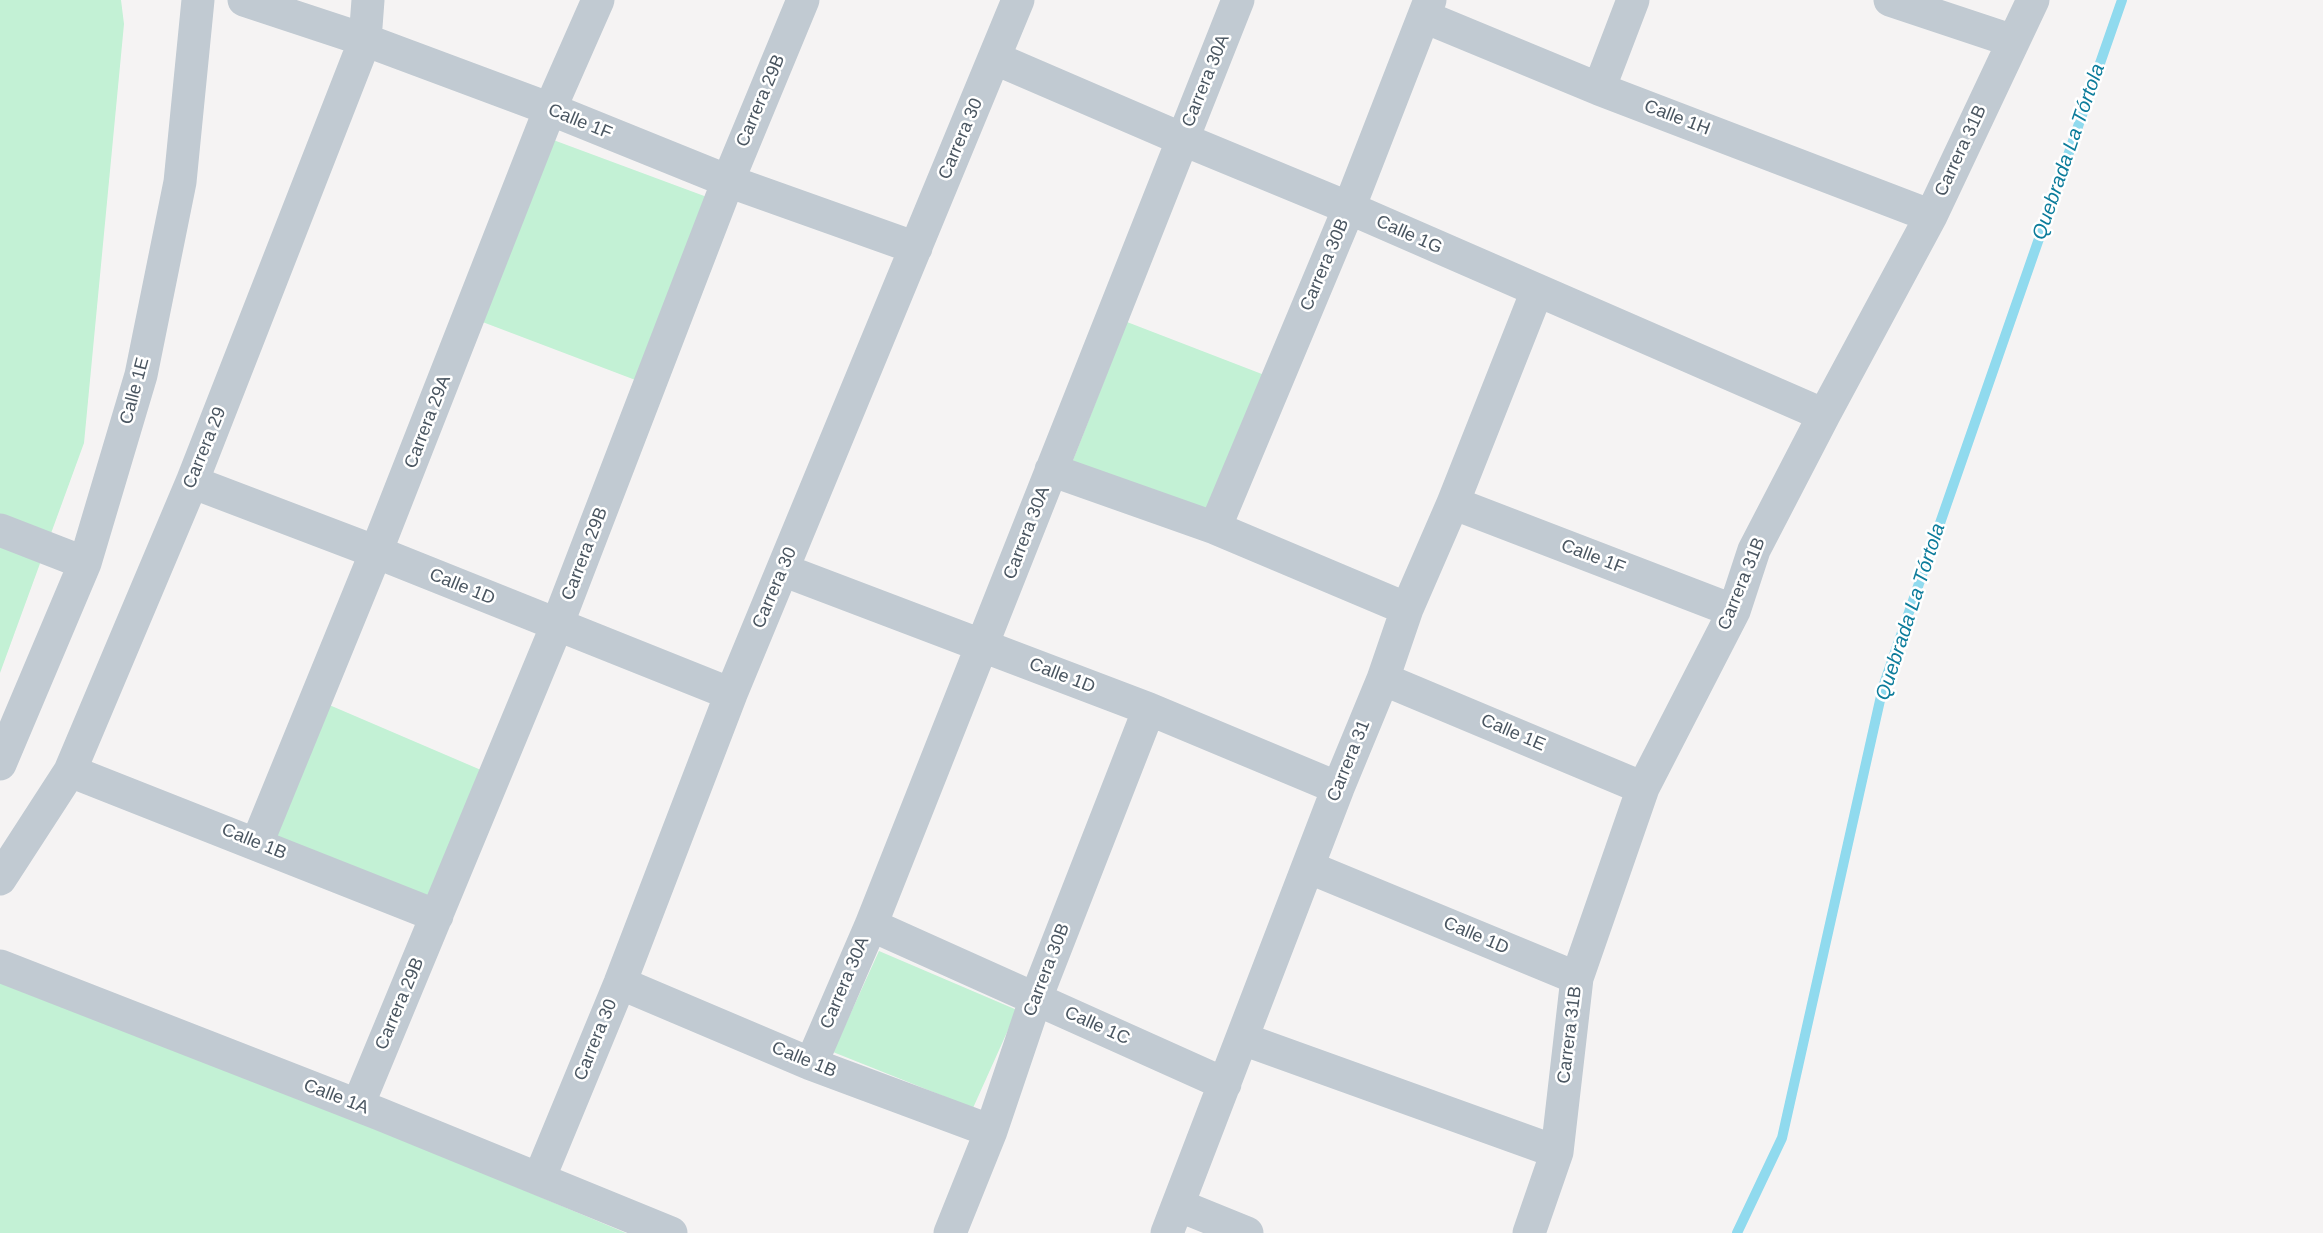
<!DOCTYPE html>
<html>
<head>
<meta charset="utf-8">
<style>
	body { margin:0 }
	canvas { display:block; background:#f5f3f3 }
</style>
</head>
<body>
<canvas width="2323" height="1233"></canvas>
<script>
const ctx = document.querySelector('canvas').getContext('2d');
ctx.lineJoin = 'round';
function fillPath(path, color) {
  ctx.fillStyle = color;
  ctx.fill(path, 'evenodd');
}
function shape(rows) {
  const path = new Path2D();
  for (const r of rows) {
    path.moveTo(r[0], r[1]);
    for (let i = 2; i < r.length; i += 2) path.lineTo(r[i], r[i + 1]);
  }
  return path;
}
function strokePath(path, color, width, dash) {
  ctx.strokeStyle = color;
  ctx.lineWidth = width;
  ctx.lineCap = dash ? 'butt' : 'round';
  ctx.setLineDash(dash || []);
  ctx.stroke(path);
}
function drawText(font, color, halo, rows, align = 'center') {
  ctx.font = font + ' Arial,sans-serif';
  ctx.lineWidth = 5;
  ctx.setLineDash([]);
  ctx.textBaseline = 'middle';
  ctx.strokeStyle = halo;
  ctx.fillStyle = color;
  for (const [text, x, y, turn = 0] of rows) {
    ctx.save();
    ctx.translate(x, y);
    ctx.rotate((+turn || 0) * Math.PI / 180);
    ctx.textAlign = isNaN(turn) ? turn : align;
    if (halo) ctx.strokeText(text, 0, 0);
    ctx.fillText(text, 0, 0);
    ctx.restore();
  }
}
fillPath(shape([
	[0,0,121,0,124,24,84,443,0,673],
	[548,138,715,200,638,381,472,318],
	[1127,322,1267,376,1210,517,1070,468],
	[327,704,488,773,434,909,273,836],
	[879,951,1017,1010,973,1108,833,1052],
	[0,970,626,1233,0,1233]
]), '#c3f1d5');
strokePath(shape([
	[1737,1233,1782,1138,1883,687,2122,0]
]), '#90daee', 10);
strokePath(shape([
	[244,0,365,40,550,109,728,181,916,248],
	[1890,0,2013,41],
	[1425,17,1599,89,1931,216],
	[994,58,1182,139,1349,208,1824,415],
	[1599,89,1633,0],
	[1051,470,1215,528,1407,609],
	[192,482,376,552,731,694],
	[1453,503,1734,611],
	[1215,528,1349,208,1430,0],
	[0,530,85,563],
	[783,570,1149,709,1338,788],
	[1383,679,1643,788],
	[0,764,85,563,141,375,180,182,198,0],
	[70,771,437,916],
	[257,843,376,552,550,109,598,0],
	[1308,867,1577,978],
	[0,879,70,771,192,482,365,40,368,0],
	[871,925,1225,1084],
	[0,966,380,1114,671,1233],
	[620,983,811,1064,991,1131],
	[1243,1039,1557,1152],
	[811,1064,871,925,1238,0],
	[358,1105,557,625,728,181,803,0],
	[539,1179,620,983,731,694,1018,0],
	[1178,1205,1247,1233],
	[950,1233,991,1131,1036,998,1149,709],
	[1167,1233,1338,788,1383,679,1407,609,1453,503,1537,291],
	[1529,1233,1557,1152,1577,978,1643,788,1734,611,1754,550,1824,415,1931,216,2033,0]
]), '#c1cad2', 33);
drawText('18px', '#4a5661', '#fff', [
	["Carrera 30A",1206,81,-68],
	["Carrera 29B",761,101,-67],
	["Calle 1H",1677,118,21],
	["Calle 1F",580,122,22],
	["Carrera 30",961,139,-67],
	["Carrera 31B",1961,151,-65],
	["Calle 1G",1409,235,24],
	["Carrera 30B",1325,265,-67],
	["Calle 1E",135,391,-75],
	["Carrera 29A",428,422,-69],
	["Carrera 29",205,448,-68],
	["Carrera 30A",1027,533,-69],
	["Carrera 29B",585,554,-69],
	["Calle 1F",1593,557,21],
	["Carrera 31B",1742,584,-68],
	["Calle 1D",462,587,22],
	["Carrera 30",775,588,-67],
	["Calle 1D",1062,676,21],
	["Calle 1E",1513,733,23],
	["Carrera 31",1349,761,-68],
	["Calle 1B",254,842,22],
	["Calle 1D",1476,936,23],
	["Carrera 30B",1047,970,-69],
	["Carrera 30A",845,983,-67],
	["Carrera 29B",400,1004,-67],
	["Calle 1C",1097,1026,24],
	["Carrera 31B",1570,1035,-83],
	["Carrera 30",596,1040,-68],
	["Calle 1B",804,1060,22],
	["Calle 1A",336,1097,21]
]);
drawText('italic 20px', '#0c7c9b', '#fff', [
	["Quebrada La Tórtola",2069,152,-71],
	["Quebrada La Tórtola",1911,612,-72]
]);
</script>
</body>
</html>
